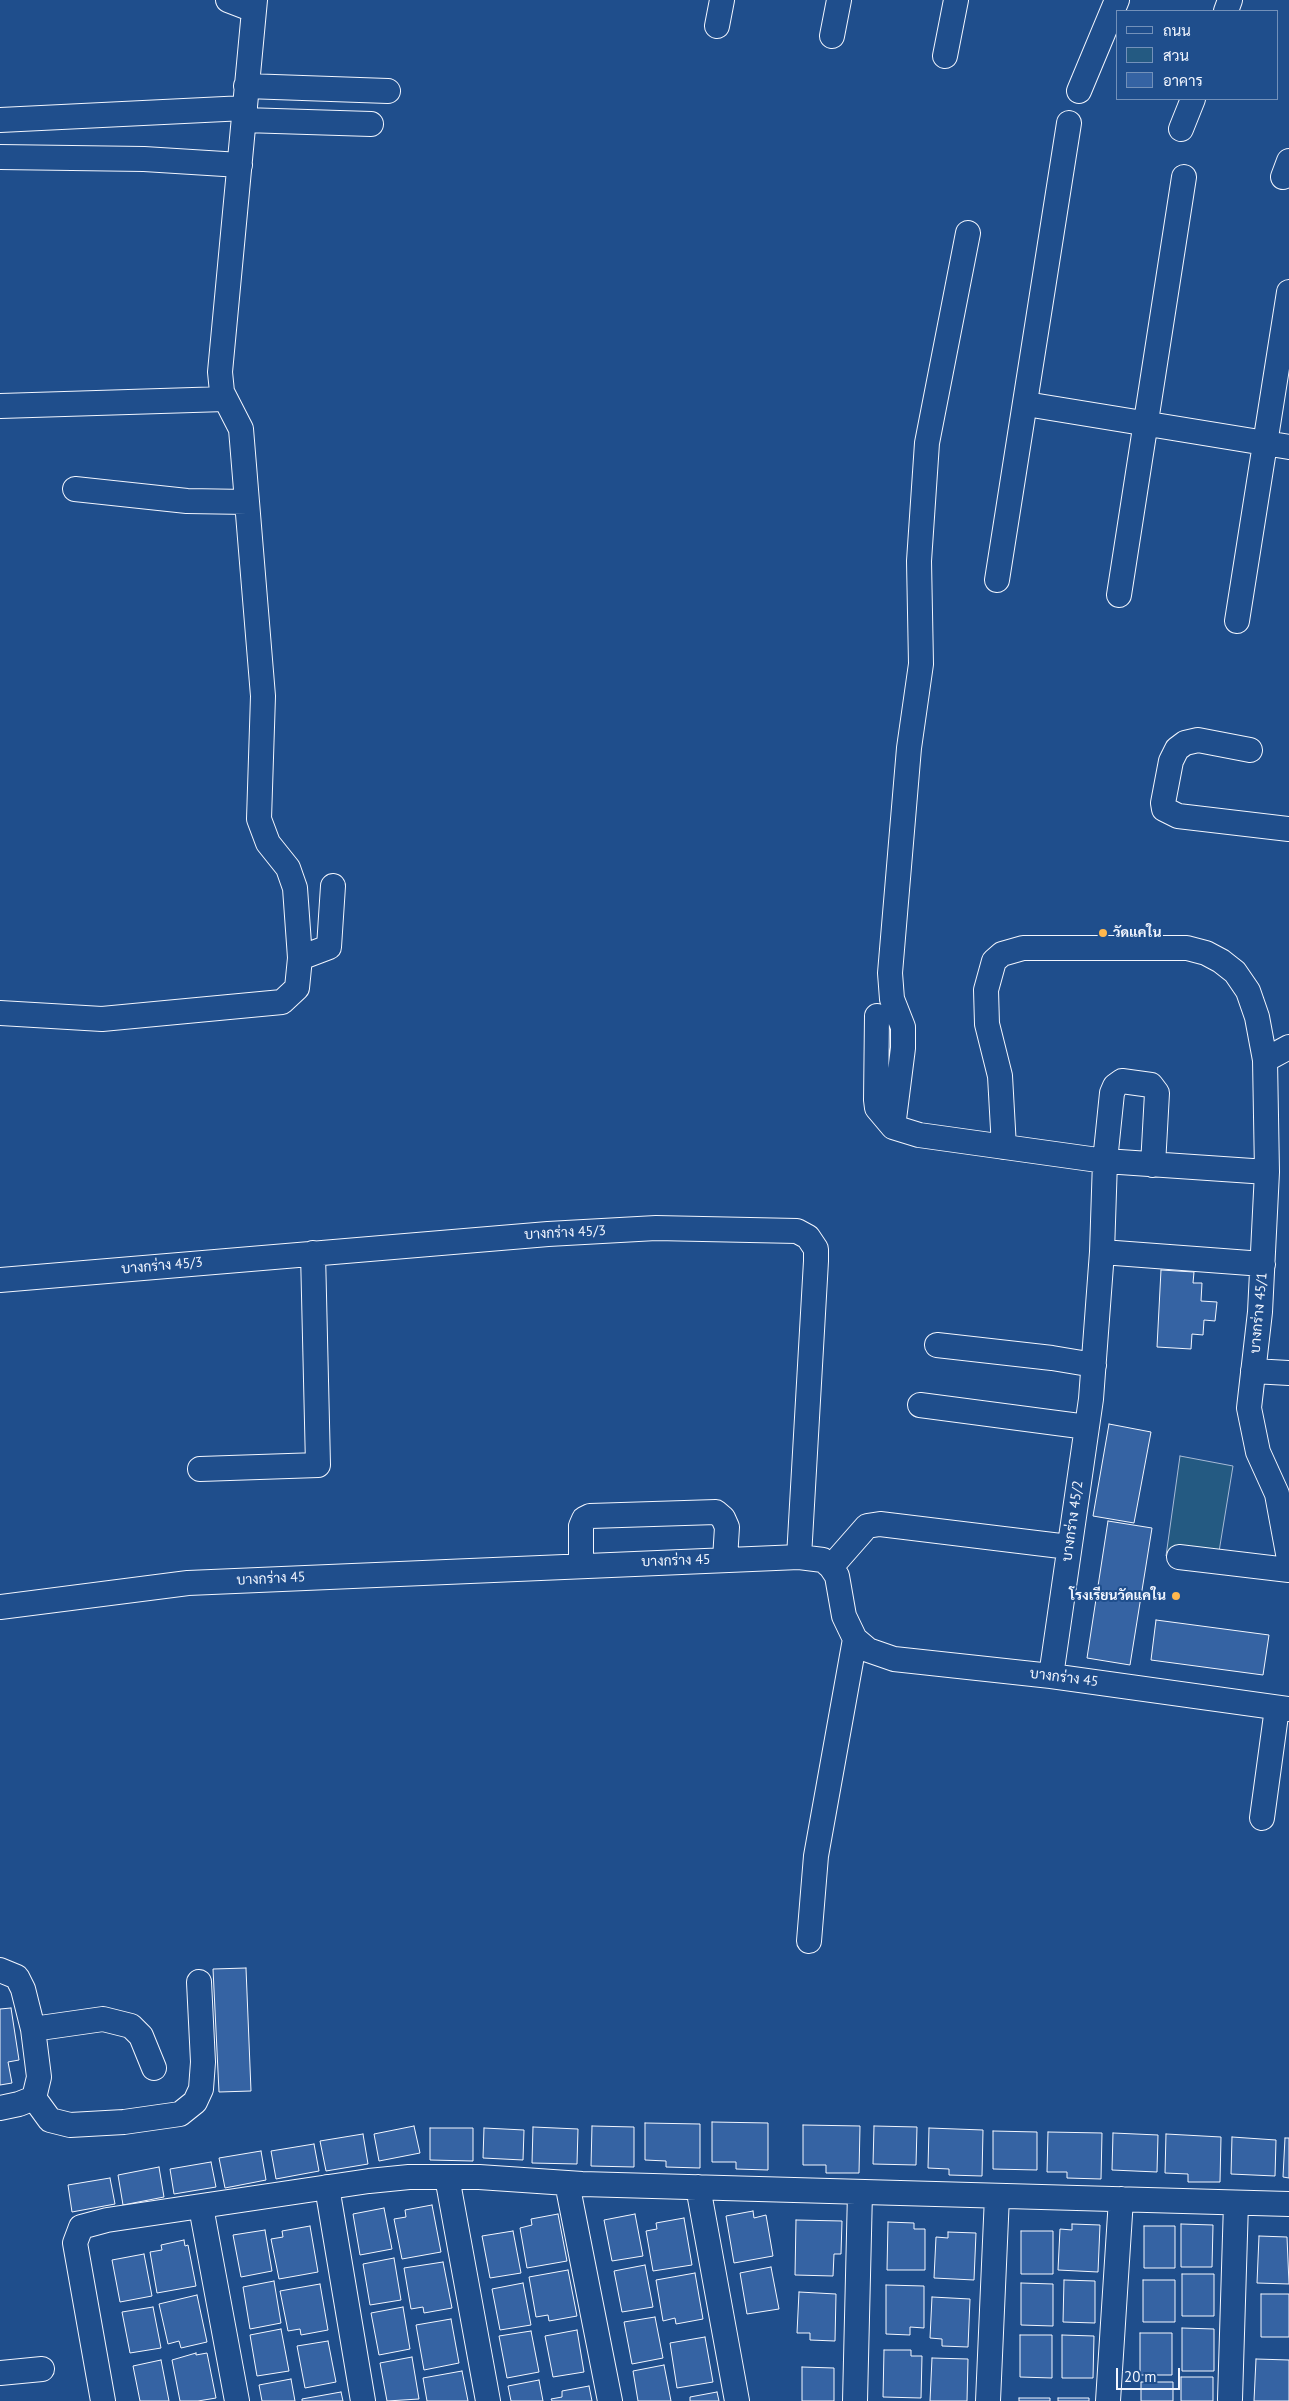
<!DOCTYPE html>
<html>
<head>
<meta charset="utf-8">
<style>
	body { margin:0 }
	#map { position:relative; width:1289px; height:2401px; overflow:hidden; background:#1f4e8c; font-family:"PT Sans",Sarabun,sans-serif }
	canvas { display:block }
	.legend { position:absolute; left:1116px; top:10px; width:162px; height:90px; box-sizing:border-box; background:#1f4e8c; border:1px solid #7391ba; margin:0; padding:6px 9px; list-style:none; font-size:15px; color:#f2f6ff }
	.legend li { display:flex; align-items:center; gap:10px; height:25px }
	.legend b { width:25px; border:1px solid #7391ba }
	.scale { position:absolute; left:1116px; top:2368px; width:64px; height:22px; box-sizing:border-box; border:2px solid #f2f6ff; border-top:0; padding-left:6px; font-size:15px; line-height:18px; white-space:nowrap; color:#f2f6ff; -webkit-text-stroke:4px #1f4e8c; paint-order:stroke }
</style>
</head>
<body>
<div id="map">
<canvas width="1289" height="2401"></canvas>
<ul class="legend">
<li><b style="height:6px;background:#1f4e8c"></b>ถนน</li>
<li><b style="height:14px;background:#245a82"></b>สวน</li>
<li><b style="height:14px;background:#3563a3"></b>อาคาร</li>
</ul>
<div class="scale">20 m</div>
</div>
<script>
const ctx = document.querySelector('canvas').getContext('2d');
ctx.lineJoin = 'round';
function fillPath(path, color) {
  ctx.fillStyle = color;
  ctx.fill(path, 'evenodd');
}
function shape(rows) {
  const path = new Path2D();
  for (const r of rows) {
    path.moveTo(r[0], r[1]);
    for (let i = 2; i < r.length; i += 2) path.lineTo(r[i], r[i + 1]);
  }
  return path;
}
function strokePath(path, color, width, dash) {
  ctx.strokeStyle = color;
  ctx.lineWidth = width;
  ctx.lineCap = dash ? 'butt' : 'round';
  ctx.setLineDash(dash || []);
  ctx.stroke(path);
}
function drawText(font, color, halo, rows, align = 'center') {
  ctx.font = font + ' "PT Sans",Sarabun,sans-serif';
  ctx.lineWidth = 4;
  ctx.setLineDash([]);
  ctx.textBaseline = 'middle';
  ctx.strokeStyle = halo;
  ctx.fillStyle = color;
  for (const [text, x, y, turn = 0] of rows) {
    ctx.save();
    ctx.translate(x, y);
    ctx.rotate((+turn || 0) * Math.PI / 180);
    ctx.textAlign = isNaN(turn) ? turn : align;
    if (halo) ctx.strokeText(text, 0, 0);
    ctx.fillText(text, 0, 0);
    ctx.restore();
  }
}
const green = shape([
	[1180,1456,1233,1466,1217,1564,1166,1556,1180,1456]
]);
fillPath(green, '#245a82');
strokePath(green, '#a8bbd7', 1);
const building = shape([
	[1161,1270,1194,1272,1193,1283,1202,1283,1201,1301,1217,1302,1215,1321,1204,1320,1203,1335,1192,1334,1191,1349,1157,1347,1161,1270],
	[1109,1424,1151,1432,1134,1523,1093,1516,1109,1424],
	[1108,1521,1152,1528,1130,1665,1087,1658,1108,1521],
	[1156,1620,1269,1635,1263,1675,1151,1660,1156,1620],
	[246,1968,251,2091,219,2092,213,1969,246,1968],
	[11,2008,19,2060,8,2062,12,2083,0,2085,0,2009,11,2008],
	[712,2122,768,2123,768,2170,736,2169,736,2162,712,2162,712,2122],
	[645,2123,700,2124,700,2168,666,2167,666,2161,645,2160,645,2123],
	[803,2125,860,2126,859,2173,826,2173,826,2165,803,2165,803,2125],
	[414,2126,420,2153,379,2161,374,2134,414,2126],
	[592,2126,634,2127,634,2167,591,2166,592,2126],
	[874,2126,917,2127,916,2165,873,2164,874,2126],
	[533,2127,578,2129,577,2164,532,2163,533,2127],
	[430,2128,473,2128,473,2161,430,2160,430,2128],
	[484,2128,524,2130,523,2160,483,2158,484,2128],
	[929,2128,983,2130,982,2176,949,2175,949,2169,928,2168,929,2128],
	[993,2131,1037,2132,1037,2170,993,2169,993,2131],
	[1048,2132,1102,2133,1101,2179,1067,2178,1067,2172,1047,2172,1048,2132],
	[1113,2133,1158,2135,1157,2172,1112,2170,1113,2133],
	[363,2134,368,2164,326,2171,320,2141,363,2134],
	[1166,2134,1221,2137,1220,2182,1188,2182,1188,2174,1165,2173,1166,2134],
	[1232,2137,1276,2140,1275,2176,1231,2174,1232,2137],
	[1285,2138,1289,2138,1289,2178,1283,2177,1285,2138],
	[314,2144,319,2171,276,2179,271,2151,314,2144],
	[261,2151,266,2180,225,2188,219,2158,261,2151],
	[211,2162,216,2187,174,2194,170,2169,211,2162],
	[159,2167,164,2197,123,2205,118,2175,159,2167],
	[110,2178,115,2204,72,2212,68,2185,110,2178],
	[432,2205,441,2252,402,2259,394,2219,406,2217,405,2210,432,2205],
	[384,2208,392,2249,360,2255,353,2214,384,2208],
	[753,2211,754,2218,766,2215,773,2256,734,2263,726,2216,753,2211],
	[558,2214,567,2261,527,2268,520,2228,532,2225,531,2219,558,2214],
	[635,2214,643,2256,612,2261,604,2220,635,2214],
	[684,2218,692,2265,653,2271,646,2231,657,2229,656,2223,684,2218],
	[796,2220,842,2221,841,2254,834,2254,833,2276,795,2275,796,2220],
	[888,2222,914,2223,914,2229,925,2229,925,2270,887,2270,888,2222],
	[1072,2224,1100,2225,1098,2272,1058,2270,1060,2229,1072,2230,1072,2224],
	[1181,2224,1213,2225,1212,2267,1181,2267,1181,2224],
	[310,2226,318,2272,279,2279,271,2239,283,2237,282,2231,310,2226],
	[1144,2226,1175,2226,1175,2268,1144,2268,1144,2226],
	[265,2230,272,2271,241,2277,233,2235,265,2230],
	[513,2231,521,2273,490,2278,482,2236,513,2231],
	[1021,2231,1053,2231,1053,2274,1021,2274,1021,2231],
	[948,2232,976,2233,974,2280,934,2278,936,2237,948,2238,948,2232],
	[1259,2236,1287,2237,1289,2284,1257,2283,1259,2236],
	[184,2240,185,2246,188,2245,196,2286,157,2293,150,2252,162,2250,161,2245,184,2240],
	[144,2254,152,2296,120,2302,112,2260,144,2254],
	[394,2258,401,2300,370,2305,363,2264,394,2258],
	[443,2262,452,2308,424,2313,423,2307,411,2309,404,2268,443,2262],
	[645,2265,653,2307,622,2312,614,2271,645,2265],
	[771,2267,779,2309,747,2314,740,2273,771,2267],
	[568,2270,577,2316,549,2321,548,2315,536,2317,529,2277,568,2270],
	[695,2273,703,2319,676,2324,675,2318,663,2321,656,2280,695,2273],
	[1182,2274,1214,2274,1214,2316,1182,2316,1182,2274],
	[1064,2280,1095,2281,1095,2323,1063,2322,1064,2280],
	[1143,2280,1175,2280,1175,2322,1143,2322,1143,2280],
	[274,2281,281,2323,250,2329,243,2287,274,2281],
	[523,2283,531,2325,500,2330,492,2289,523,2283],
	[1021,2283,1053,2284,1053,2326,1021,2325,1021,2283],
	[320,2284,328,2330,301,2335,300,2329,288,2331,280,2291,320,2284],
	[886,2285,924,2286,924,2328,910,2327,910,2335,886,2334,886,2285],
	[799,2292,836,2294,835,2341,810,2340,810,2333,797,2333,799,2292],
	[1261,2294,1289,2294,1289,2337,1261,2337,1261,2294],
	[197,2295,207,2342,181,2348,179,2341,168,2344,159,2304,197,2295],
	[932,2297,970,2299,968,2347,942,2346,942,2339,930,2338,932,2297],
	[153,2307,161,2348,130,2353,122,2312,153,2307],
	[403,2307,410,2349,379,2355,371,2313,403,2307],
	[655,2317,663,2358,632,2364,624,2322,655,2317],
	[451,2319,459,2363,424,2370,416,2325,451,2319],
	[1182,2328,1214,2329,1214,2371,1182,2371,1182,2328],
	[281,2329,289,2371,257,2376,250,2335,281,2329],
	[577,2330,584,2372,553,2377,545,2336,577,2330],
	[531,2331,539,2372,507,2378,499,2336,531,2331],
	[1140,2333,1172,2333,1172,2375,1140,2375,1140,2333],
	[1020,2335,1052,2335,1052,2378,1020,2377,1020,2335],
	[1062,2335,1094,2336,1093,2378,1062,2378,1062,2335],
	[705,2337,713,2382,677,2388,670,2343,705,2337],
	[328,2341,336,2382,305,2388,297,2346,328,2341],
	[884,2350,911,2350,911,2356,922,2356,921,2398,883,2397,884,2350],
	[196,2353,196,2355,207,2353,216,2398,198,2401,180,2401,172,2360,196,2353],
	[412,2357,419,2399,387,2401,380,2363,412,2357],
	[932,2358,968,2359,967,2401,930,2401,932,2358],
	[1256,2359,1289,2360,1289,2401,1254,2401,1256,2359],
	[161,2360,169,2401,140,2401,133,2366,161,2360],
	[664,2365,671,2401,638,2401,633,2371,664,2365],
	[802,2367,834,2368,834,2401,802,2401,802,2367],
	[462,2371,468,2401,427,2401,423,2378,462,2371],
	[1181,2377,1213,2377,1213,2401,1181,2401,1181,2377],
	[291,2379,295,2401,262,2401,259,2385,291,2379],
	[539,2380,543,2401,511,2401,508,2386,539,2380],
	[1141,2382,1173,2382,1173,2401,1141,2401,1141,2382],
	[589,2386,592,2401,552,2401,551,2399,562,2397,562,2391,589,2386],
	[341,2392,343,2401,302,2401,302,2399,341,2392],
	[717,2392,719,2401,690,2401,690,2397,717,2392],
	[1019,2398,1050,2398,1050,2401,1019,2401,1019,2398],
	[1058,2398,1089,2398,1089,2401,1058,2401,1058,2398]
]);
fillPath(building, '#3563a3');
strokePath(building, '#f2f6ff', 1);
const minor = shape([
	[228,0,254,10],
	[1226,11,1230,0],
	[717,26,722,0],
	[832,36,839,0],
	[945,56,956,0],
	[246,86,388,91],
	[1079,91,1117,0],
	[0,120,245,108],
	[244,120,371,124],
	[1181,129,1193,99],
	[0,157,144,159,240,165],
	[1283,177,1289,161],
	[968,233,927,443,919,561,921,664,909,748,890,973,892,999,903,1027,903,1048,893,1127,919,1135,1105,1161,1267,1172],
	[1026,404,1289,447],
	[0,406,225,399],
	[75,489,187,501,247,502],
	[997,580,1069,123],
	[1119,595,1184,177],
	[1237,621,1289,292],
	[1250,750,1198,740,1185,743,1177,749,1171,761,1163,803,1164,809,1178,816,1289,829],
	[300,958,329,947,333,886],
	[0,1013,102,1019,282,1002,297,988,300,958,295,888,288,868,268,843,259,819,263,696,241,429,222,392,220,372,255,0],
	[877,1016,876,1100,877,1108,893,1127],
	[1265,1060,1289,1047],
	[1004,1147,1000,1076,987,1024,986,990,994,961,1002,954,1023,948,1187,948,1206,953,1221,961,1235,972,1248,991,1257,1017,1265,1060,1267,1172,1260,1312,1249,1408,1258,1452,1277,1494,1289,1559],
	[1102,1252,1263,1264],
	[0,1280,548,1234,656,1228,797,1231,808,1237,816,1249,816,1261,799,1557],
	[937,1345,1052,1358,1094,1365],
	[1253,1371,1289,1373],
	[920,1405,1087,1427],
	[200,1469,318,1465,313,1253],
	[1179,1557,1289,1570],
	[581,1565,581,1526,584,1519,590,1516,716,1512,723,1518,727,1527,725,1559],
	[831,1567,867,1526,880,1524,1069,1547],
	[0,1607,188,1583,799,1557,823,1560,831,1567,837,1576,844,1616,855,1639,868,1650,894,1659,1051,1676,1289,1709],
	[1051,1676,1091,1399,1102,1252,1105,1161,1112,1093,1115,1086,1122,1081,1151,1085,1157,1093,1153,1165],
	[1262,1818,1277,1708],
	[809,1941,816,1856,855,1639],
	[0,1970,17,1977,23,1989,33,2029,39,2077,34,2098,19,2104,0,2108],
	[33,2029,103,2019,131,2026,141,2036,154,2068],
	[34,2098,50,2120,70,2125,124,2122,180,2114,195,2102,201,2089,203,2062,199,1982],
	[447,2177,488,2401],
	[567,2183,610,2401],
	[327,2187,363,2401],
	[698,2187,737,2401],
	[201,2207,237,2401],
	[0,2373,42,2369],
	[1230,2399,1236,2203],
	[103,2401,75,2243,81,2227,107,2220,369,2181,409,2177,479,2177,582,2184,1289,2204],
	[855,2401,860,2192],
	[988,2401,997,2196],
	[1108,2401,1121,2199]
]);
strokePath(minor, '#f2f6ff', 26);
strokePath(minor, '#1f4e8c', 24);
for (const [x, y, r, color] of [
	[1103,933,5,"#ffb74d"],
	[1176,1596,5,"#ffb74d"]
]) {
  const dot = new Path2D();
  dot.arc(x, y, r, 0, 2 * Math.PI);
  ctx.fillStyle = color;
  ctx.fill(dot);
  strokePath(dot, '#1f4e8c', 2);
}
drawText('bold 14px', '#f2f6ff', '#1f4e8c', [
	["วัดแคใน",1113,933],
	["โรงเรียนวัดแคใน",1166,1596,"right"]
], 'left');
drawText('14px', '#f2f6ff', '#1f4e8c', [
	["บางกร่าง 45/3",565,1233,-3],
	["บางกร่าง 45/3",162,1266,-5],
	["บางกร่าง 45/1",1259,1313,-85],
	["บางกร่าง 45/2",1073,1521,-82],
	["บางกร่าง 45",676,1561,-2],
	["บางกร่าง 45",271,1579,-3],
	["บางกร่าง 45",1064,1678,7]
]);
</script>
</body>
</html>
